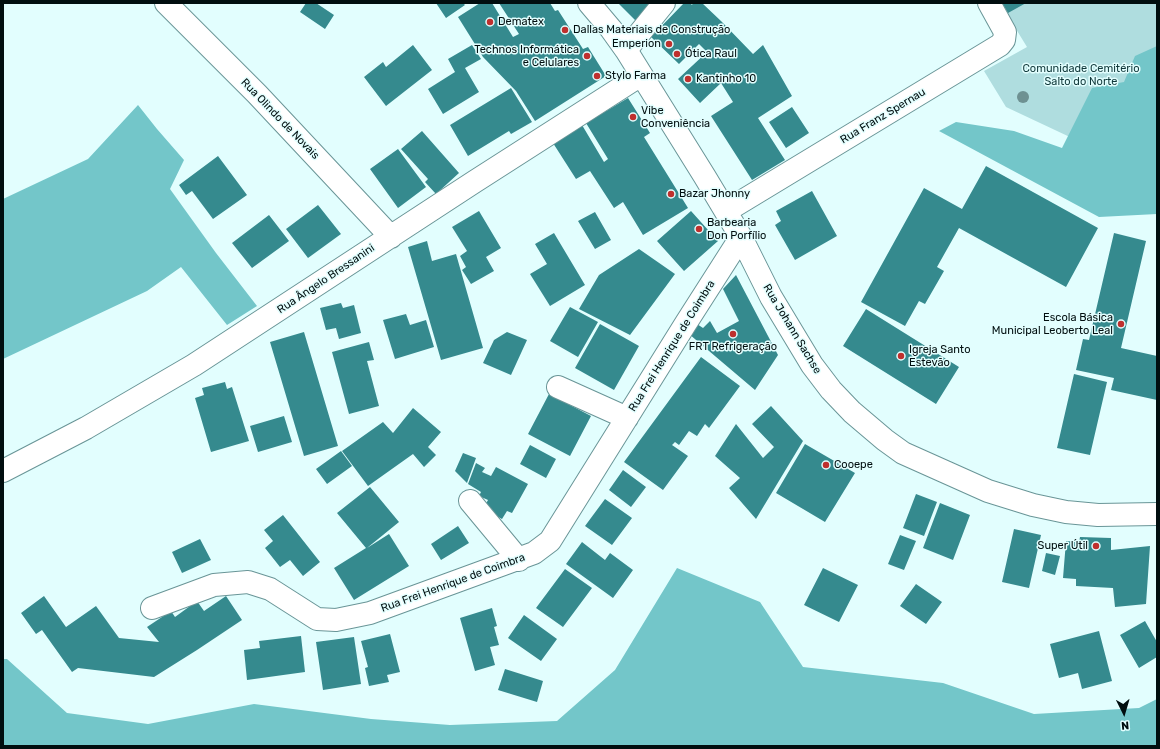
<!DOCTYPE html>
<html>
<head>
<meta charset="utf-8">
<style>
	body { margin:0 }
	#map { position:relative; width:1160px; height:749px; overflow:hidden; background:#e2fefe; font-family:Rubik,sans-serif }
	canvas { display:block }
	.frame { position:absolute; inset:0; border:4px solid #010e0f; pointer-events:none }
	.north { position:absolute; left:1104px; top:693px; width:40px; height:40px; -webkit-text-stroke:3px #e2fefe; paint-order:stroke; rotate:175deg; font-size:11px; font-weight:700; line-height:16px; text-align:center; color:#010e0f }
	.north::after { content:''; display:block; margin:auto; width:14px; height:18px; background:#010e0f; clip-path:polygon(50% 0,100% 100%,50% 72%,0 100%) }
</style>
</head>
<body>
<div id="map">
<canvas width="1160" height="749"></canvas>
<div class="frame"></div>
<div class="north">N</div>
</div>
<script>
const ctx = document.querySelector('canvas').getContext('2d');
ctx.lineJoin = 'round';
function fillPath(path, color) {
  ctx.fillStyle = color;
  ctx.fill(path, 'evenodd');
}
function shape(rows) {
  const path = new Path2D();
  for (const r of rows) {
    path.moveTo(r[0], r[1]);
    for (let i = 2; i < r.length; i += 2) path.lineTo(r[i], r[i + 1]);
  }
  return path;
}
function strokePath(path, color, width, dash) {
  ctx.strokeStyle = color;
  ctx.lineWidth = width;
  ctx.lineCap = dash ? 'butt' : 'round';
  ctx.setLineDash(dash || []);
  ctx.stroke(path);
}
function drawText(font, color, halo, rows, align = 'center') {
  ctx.font = font + ' Rubik,sans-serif';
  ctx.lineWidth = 3;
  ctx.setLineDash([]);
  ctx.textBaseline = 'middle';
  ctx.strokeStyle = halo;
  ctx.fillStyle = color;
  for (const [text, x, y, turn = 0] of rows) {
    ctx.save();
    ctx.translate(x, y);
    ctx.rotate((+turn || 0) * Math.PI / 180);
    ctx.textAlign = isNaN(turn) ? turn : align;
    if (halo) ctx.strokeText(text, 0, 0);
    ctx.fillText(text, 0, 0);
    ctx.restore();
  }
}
fillPath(shape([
	[1000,3,1157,3,1157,62,1123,162,1006,107,984,71,1027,47]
]), '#afdddf');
fillPath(shape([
	[1157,46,1157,214,1099,217,939,131,956,122,1014,131,1062,148,1092,88,1124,82,1135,56],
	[138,105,157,129,184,160,170,189,216,253,257,306,227,325,181,267,147,291,3,359,3,199,88,159],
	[677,568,760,602,803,667,943,683,1034,714,1139,708,1157,699,1157,746,3,746,3,659,7,659,67,713,148,724,254,704,371,719,450,725,557,721,615,670]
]), '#73c6c9');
fillPath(shape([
	[306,3,316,3,334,15,325,29,300,12],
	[436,3,463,3,465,5,446,18],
	[480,3,492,3,513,37,519,34,499,3,550,3,555,11,558,10,583,49,588,47,606,76,535,121,516,91,483,57,458,17],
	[621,3,655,3,636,21,619,4],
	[684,3,690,3,692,5,693,3,702,3,721,21,753,54,763,45,792,96,758,118,785,160,752,180,711,116,733,102,721,83,700,103,678,79,707,52,699,44,679,64,651,37],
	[1002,3,1026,3,1008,13],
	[413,45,432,70,386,106,364,77,383,62,386,67],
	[472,45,481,59,465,68,479,92,443,114,428,89,455,72,448,59],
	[511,88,532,122,511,134,509,131,468,156,450,125],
	[628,98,650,133,644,137,688,208,643,235,623,202,614,208,590,171,576,179,553,143,582,125,604,162,608,159,586,123],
	[792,107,809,133,786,148,769,122],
	[422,131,459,173,436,194,425,182,428,179,401,149],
	[398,149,426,187,398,208,370,169],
	[218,156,247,195,213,219,192,191,186,195,179,185],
	[986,166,1098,228,1066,287,959,228,937,267,944,271,925,304,919,301,905,326,861,302,924,188,962,209],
	[812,191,837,236,795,260,775,225,781,221,776,211],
	[318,205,341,234,308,258,286,229],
	[479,211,501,248,486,257,494,271,471,284,462,270,466,267,460,256,467,251,452,227],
	[691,211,718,241,684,271,657,241],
	[595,212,611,240,595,249,578,221],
	[269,215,289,241,252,268,232,243],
	[554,233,585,285,550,306,530,274,547,264,535,244],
	[1114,233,1146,241,1121,348,1157,356,1157,400,1111,390,1114,378,1076,370,1083,339,1089,340],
	[427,241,432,261,456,254,483,348,441,360,408,247],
	[639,249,675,274,630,335,579,309,599,275],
	[736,275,778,355,755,390,689,334,697,324,703,328,710,321,717,333,739,321,723,289],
	[341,303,343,308,354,305,361,333,339,339,336,328,326,330,320,308],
	[570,307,598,322,578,357,550,341],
	[866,309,959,367,936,404,843,346],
	[406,314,410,325,426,320,434,347,395,359,383,320],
	[600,324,639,346,614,390,575,368],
	[304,332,338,446,304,456,270,342],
	[507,332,527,340,511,375,483,363,494,340],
	[369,342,374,360,367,361,379,406,349,414,332,352],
	[701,357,740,386,709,428,705,424,697,436,689,431,679,445,675,442,672,445,688,456,663,490,624,462],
	[1074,374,1107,382,1090,455,1057,448],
	[225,382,227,389,232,387,249,441,211,452,195,398,204,395,202,388],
	[549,394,591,416,570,456,528,434],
	[771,406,803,441,756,519,729,488,740,478,715,456,736,424,763,458,774,447,752,424],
	[413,408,441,432,428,447,436,455,424,467,413,454,368,486,342,451,383,422,393,433],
	[284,416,292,442,258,452,250,426],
	[805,444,855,473,825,522,776,493],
	[530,445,556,459,546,478,520,464],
	[341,451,352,466,327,484,316,469],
	[463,453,476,458,467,483,455,471],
	[476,463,485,468,482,472,491,476,496,467,528,484,512,513,507,511,502,519,483,509,488,500,479,496,481,492,468,484],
	[623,470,646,487,631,507,609,490],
	[370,487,399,522,367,548,389,534,409,566,354,600,334,568,366,548,337,513],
	[916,494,937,502,924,536,903,528],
	[605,499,632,518,612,545,585,526],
	[940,503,970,515,953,560,923,548],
	[283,515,320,562,303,576,290,560,280,567,265,548,273,541,264,530],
	[458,526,469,543,441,560,431,544],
	[1014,529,1041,535,1029,588,1002,582],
	[900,535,916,541,904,570,888,564],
	[1080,537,1111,538,1111,550,1150,546,1146,604,1115,607,1113,588,1076,586,1076,579,1063,578,1066,541,1079,542],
	[200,539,211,560,182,573,172,552],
	[582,542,605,560,610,553,633,570,613,598,566,564],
	[1046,553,1060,556,1055,575,1042,571],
	[823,568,858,585,839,622,804,605],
	[565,569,592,588,563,627,536,608],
	[916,584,942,602,926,624,900,606],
	[44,596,66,627,96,606,119,638,159,642,147,627,171,611,175,617,197,601,204,611,226,596,242,620,197,650,154,677,78,668,72,672,42,630,36,634,21,613],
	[492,608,497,626,494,627,499,645,490,647,495,665,475,671,460,618],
	[524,615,557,639,541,661,508,638],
	[1145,621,1157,642,1157,657,1139,668,1120,635],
	[1099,631,1112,681,1082,689,1078,673,1059,678,1050,644],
	[390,634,400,672,387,675,389,682,369,686,365,668,368,667,361,641],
	[301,636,305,672,247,680,244,650,260,648,259,641],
	[354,637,361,684,323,690,316,642],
	[505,669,543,681,537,702,498,690]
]), '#358a8e');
const minor = shape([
	[166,3,257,94,391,237],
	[589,3,611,29,626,50,705,177,741,237,771,297,812,365,831,390,852,412,885,440,903,453,988,491,1033,505,1066,512,1098,515,1157,514],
	[626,50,664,3],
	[726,211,1000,45,1004,40,1005,32,989,3],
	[558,387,627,418],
	[3,471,86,428,194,365,474,182,641,75],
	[470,501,519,560],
	[152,608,214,585,248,582,270,589,317,619,336,620,370,613,534,553,550,541,686,323,741,237]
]);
strokePath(minor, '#699597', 24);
strokePath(minor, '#fff', 22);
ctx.fillStyle = '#6e9192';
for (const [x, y] of [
	[1023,97]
]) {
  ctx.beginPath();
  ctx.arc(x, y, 6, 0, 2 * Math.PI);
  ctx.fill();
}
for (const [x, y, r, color] of [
	[490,22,4,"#bf302e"],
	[565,30,4,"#bf302e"],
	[669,44,4,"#bf302e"],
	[677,54,4,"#bf302e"],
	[587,56,4,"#bf302e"],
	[597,76,4,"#bf302e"],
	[688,79,4,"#bf302e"],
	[633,117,4,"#bf302e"],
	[671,194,4,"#bf302e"],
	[699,229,4,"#bf302e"],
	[1121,324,4,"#bf302e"],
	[733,334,4,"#bf302e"],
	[901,356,4,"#bf302e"],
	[826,465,4,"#bf302e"],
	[1096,546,4,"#bf302e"]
]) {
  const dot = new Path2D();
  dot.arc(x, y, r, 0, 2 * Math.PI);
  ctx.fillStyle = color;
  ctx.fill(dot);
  strokePath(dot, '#e2fefe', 1.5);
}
drawText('11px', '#010e0f', '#e2fefe', [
	["Dematex",498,22],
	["Dallas Materiais de Construção",573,30],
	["Emperion",661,44,"right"],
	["Technos Informática",579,50,"right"],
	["e Celulares",579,63,"right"],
	["Ótica Raul",685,54],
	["Stylo Farma",605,76],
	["Kantinho 10",696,79],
	["Vibe",641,111],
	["Conveniência",641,124],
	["Bazar Jhonny",679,194],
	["Barbearia",707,223],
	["Don Porfílio",707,236],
	["Escola Básica",1113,318,"right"],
	["Municipal Leoberto Leal",1113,331,"right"],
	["FRT Refrigeração",733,347,"center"],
	["Igreja Santo",909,350],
	["Estevão",909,363],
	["Cooepe",834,465],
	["Super Útil",1088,546,"right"]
], 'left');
drawText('11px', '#10383a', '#e2fefe', [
	["Comunidade Cemitério",1081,69],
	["Salto do Norte",1081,82]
]);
drawText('11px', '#010e0f', '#e2fefe', [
	["Rua Franz Spernau",883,116,-31],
	["Rua Olindo de Novais",280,119,46],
	["Rua Ângelo Bressanini",326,279,-34],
	["Rua Johann Sachse",792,329,59],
	["Rua Frei Henrique de Coimbra",672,346,-58],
	["Rua Frei Henrique de Coimbra",453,583,-20]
]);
</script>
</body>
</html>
